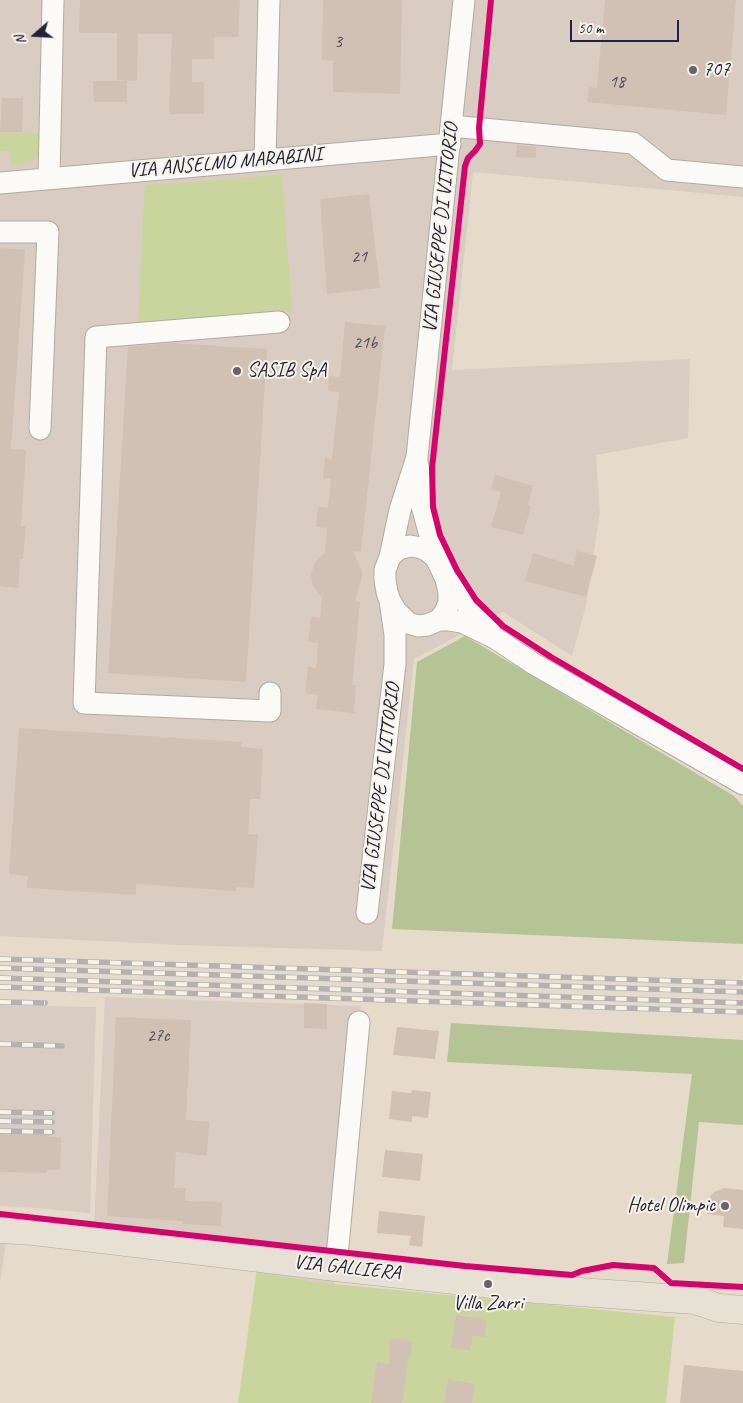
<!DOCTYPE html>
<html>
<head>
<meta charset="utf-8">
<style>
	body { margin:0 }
	#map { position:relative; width:743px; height:1403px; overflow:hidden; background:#e6dbcb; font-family:Caveat,sans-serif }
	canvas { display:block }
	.north { position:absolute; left:10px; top:10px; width:50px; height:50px; -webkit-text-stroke:4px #f7f3e8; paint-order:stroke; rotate:251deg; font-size:14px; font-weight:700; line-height:20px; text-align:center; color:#22223b }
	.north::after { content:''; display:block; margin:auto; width:18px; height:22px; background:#22223b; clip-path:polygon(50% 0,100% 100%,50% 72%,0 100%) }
	.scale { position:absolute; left:570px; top:20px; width:109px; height:22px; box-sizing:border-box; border:2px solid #22223b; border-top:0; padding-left:6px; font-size:15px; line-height:18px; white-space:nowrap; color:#22223b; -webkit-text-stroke:4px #f7f3e8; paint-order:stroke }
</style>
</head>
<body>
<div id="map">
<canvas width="743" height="1403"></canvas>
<div class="north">N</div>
<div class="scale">50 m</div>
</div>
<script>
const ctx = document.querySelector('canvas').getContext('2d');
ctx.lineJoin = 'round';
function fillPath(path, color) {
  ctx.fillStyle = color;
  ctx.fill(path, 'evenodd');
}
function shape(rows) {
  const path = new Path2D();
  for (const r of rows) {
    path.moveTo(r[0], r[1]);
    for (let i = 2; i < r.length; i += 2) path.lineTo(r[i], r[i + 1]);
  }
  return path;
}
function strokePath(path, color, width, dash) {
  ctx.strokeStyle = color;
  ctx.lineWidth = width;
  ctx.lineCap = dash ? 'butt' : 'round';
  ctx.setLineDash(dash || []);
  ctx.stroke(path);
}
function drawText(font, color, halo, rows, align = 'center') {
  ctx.font = font + ' Caveat,sans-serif';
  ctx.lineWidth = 4;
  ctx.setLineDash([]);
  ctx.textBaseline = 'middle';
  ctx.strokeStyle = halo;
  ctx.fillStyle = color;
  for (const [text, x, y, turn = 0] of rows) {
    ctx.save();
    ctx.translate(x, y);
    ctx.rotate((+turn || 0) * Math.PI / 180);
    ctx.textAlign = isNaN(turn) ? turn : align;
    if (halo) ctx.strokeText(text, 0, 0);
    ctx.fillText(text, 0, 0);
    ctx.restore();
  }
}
fillPath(shape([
	[0,0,743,0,743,197,473,172,452,370,690,359,688,438,596,455,600,512,586,606,572,656,503,612,414,659,382,951,180,945,0,936],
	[105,997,361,1006,334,1284,259,1273,256,1268,93,1248],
	[0,1005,96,1007,90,1213,36,1208,0,1206],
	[0,1235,7,1236,0,1281]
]), '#d9ccc2');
fillPath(shape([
	[0,132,41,133,41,151,36,158,31,162,11,165,10,151,0,151],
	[282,175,292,311,138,324,145,185],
	[257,1268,259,1273,334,1284,675,1317,666,1403,238,1403]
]), '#c9d59d');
fillPath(shape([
	[465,636,734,796,743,806,743,944,392,929,417,662],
	[451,1023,743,1040,743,1125,699,1122,684,1263,667,1264,692,1074,447,1062]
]), '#b5c495');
fillPath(shape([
	[80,0,240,0,238,37,214,37,214,59,192,59,192,82,204,82,204,114,169,114,172,34,138,34,137,81,117,80,117,33,79,33],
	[323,0,402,0,400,94,333,92,333,61,322,60],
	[605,0,736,0,726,115,587,102,589,87,597,88],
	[93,81,127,81,127,102,94,102],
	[2,98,23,98,22,132,0,132],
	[517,145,536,147,536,158,516,157],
	[369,194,380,288,327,294,320,199],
	[0,248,25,250,11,449,26,450,21,526,26,526,23,559,20,559,18,588,0,586],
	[345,322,385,326,361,552,353,551,361,568,362,575,361,581,355,601,360,602,352,685,356,685,354,713,316,709,318,695,305,693,308,667,316,668,318,643,308,642,311,617,320,618,322,597,313,586,311,574,315,562,325,553,327,528,316,527,318,507,328,508,331,479,323,478,325,458,332,459,339,392,328,391,329,376,340,377],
	[171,343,267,349,246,682,108,673,128,347],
	[495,475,533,486,528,505,531,506,523,535,491,527,501,492,491,489],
	[577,551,597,556,586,597,525,581,533,553,574,566],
	[19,728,241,742,241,747,263,749,260,799,250,799,248,834,258,835,254,888,236,887,236,891,136,884,136,895,27,888,28,876,9,874],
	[304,1003,327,1004,327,1029,304,1028],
	[116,1017,191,1020,186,1120,209,1122,207,1156,176,1152,174,1188,186,1188,185,1201,222,1202,221,1226,182,1224,182,1221,107,1216],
	[397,1027,439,1031,435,1059,393,1055],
	[412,1090,431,1092,428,1118,412,1116,412,1122,389,1119,392,1091,411,1093],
	[0,1133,49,1135,49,1137,61,1137,60,1170,47,1170,47,1173,0,1172],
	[385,1150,423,1154,420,1181,382,1177],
	[724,1188,743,1190,743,1229,723,1227,724,1216,707,1214,708,1201,711,1195,714,1192],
	[379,1211,425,1216,422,1247,409,1245,411,1236,377,1233],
	[456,1315,487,1320,484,1337,473,1335,470,1350,451,1348],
	[390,1339,412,1341,411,1355,409,1355,402,1403,371,1403,377,1362,389,1364],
	[684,1365,743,1371,743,1403,680,1403],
	[448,1379,475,1384,472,1403,444,1403]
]), '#d1c0b4');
const minor = shape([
	[451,126,633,143,667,170,743,177],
	[265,160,269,0],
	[49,178,53,0],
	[0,183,450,144],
	[0,232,48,232,40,429],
	[418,465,422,506,436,558],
	[410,546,422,548,428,551,436,558,446,579,449,593,449,603,445,612,439,620,427,625,418,626,408,623,396,611,390,601,387,592,385,580,385,570,390,557,398,549,410,546],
	[390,557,400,510,417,457,464,0],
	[446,579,490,632],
	[439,620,449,620,462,622,495,638,534,664,743,784],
	[270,693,270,711,84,703,96,337,279,322],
	[367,913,395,664,395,635,390,601],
	[336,1267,359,1022]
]);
const major = shape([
	[0,1229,34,1231,336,1267,537,1289,695,1300,719,1308,743,1310]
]);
strokePath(minor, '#b1aaa2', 23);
strokePath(major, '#b1aaa2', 29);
strokePath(minor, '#fbfaf7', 21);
strokePath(major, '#e7e0d4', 28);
const rail = shape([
	[0,959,743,983],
	[0,968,743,992],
	[0,978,743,1003],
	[0,987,743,1012],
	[0,1002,45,1003],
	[0,1044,62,1046],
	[0,1112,52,1113],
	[0,1121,52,1122],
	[0,1131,52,1132]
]);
strokePath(rail, '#b3b1b2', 5.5);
strokePath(rail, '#f7f3e8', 4, [11]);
strokePath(shape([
	[491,0,479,128,480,144,475,151,468,158,465,166,432,468,433,507,440,535,457,570,476,600,503,626,551,657,743,769],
	[0,1214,465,1266,572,1275,582,1271,613,1265,654,1268,671,1283,743,1287]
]), '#d6006c', 6);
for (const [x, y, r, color] of [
	[693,70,5,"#67636d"],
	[237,371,5,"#67636d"],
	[725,1206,5,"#67636d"],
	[488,1284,5,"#67636d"]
]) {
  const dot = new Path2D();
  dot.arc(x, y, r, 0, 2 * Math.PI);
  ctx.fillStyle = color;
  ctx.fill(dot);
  strokePath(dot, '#f7f3e8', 2);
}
drawText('18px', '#4e4a59', null, [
	["3",338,42],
	["18",617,82],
	["21",359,257],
	["21b",365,343],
	["27c",158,1036]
]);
drawText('20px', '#22223b', '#f7f3e8', [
	["707",703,70],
	["SASIB SpA",247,371],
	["Hotel Olimpic",715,1206,"right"],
	["Villa Zarri",488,1304,"center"]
], 'left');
drawText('20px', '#22223b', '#f7f3e8', [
	["VIA ANSELMO MARABINI",225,163,-5],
	["VIA GIUSEPPE DI VITTORIO",441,228,-84],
	["VIA GIUSEPPE DI VITTORIO",381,788,-83],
	["VIA GALLIERA",347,1268,6]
]);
</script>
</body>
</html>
